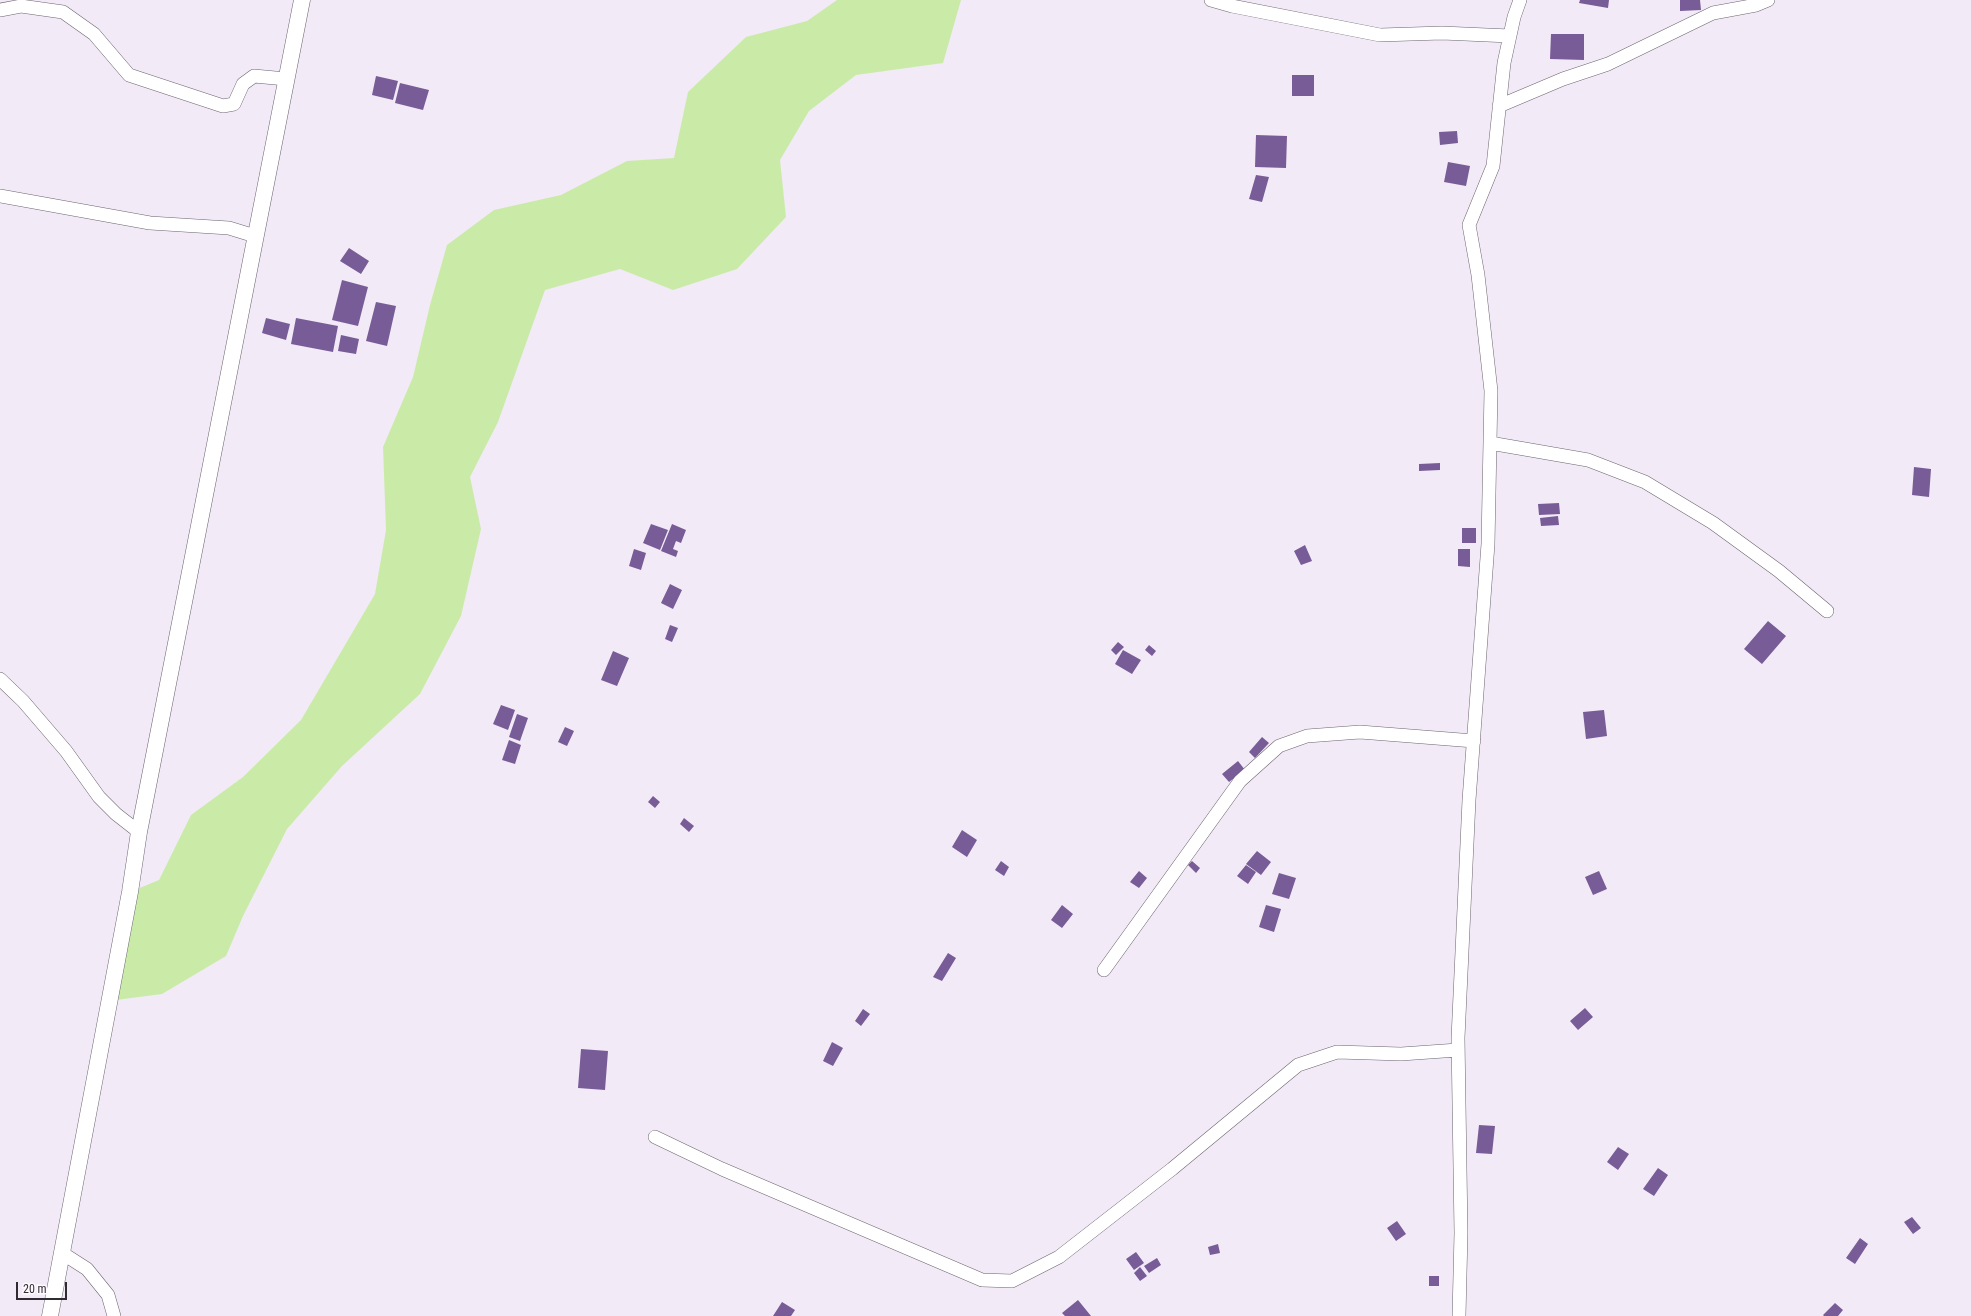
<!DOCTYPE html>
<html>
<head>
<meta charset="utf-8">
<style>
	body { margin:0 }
	#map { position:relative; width:1971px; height:1316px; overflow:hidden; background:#f2eaf6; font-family:"Roboto Condensed",sans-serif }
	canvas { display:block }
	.scale { position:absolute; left:16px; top:1282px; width:51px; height:18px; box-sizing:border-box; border:2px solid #2f2b30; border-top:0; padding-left:5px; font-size:12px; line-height:14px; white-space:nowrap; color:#2f2b30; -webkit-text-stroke:3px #fdf9fe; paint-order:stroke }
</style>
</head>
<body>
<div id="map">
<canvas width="1971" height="1316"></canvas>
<div class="scale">20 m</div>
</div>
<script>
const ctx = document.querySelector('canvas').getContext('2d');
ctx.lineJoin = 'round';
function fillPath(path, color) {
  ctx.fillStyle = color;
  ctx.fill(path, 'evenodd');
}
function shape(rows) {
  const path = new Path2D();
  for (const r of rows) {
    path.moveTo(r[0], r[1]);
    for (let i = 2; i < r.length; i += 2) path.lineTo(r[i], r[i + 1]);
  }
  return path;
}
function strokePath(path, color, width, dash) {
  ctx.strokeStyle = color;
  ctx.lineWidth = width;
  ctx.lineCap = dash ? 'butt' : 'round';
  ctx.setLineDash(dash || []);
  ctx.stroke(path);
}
fillPath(shape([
	[837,0,961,0,943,63,856,75,809,111,780,160,786,217,737,269,673,290,620,269,545,290,498,422,470,477,481,529,461,616,420,694,342,766,287,829,243,916,226,956,162,994,108,1001,130,892,159,880,191,815,243,777,301,720,375,594,386,530,383,447,413,377,430,305,447,245,494,210,561,195,627,161,674,158,688,92,746,37,807,21]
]), '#caeba8');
fillPath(shape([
	[1580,0,1609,0,1608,8,1579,3],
	[1680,0,1700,0,1701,10,1680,11],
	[1551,34,1584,34,1584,60,1550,59],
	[1292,75,1314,75,1314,96,1292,96],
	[376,76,398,81,393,100,372,95],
	[400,83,429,90,423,110,395,103],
	[1457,131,1458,143,1440,145,1439,132],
	[1256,135,1287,136,1286,168,1255,167],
	[1448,162,1470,166,1466,186,1444,182],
	[1256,175,1269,177,1262,202,1249,199],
	[349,248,369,261,361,274,340,261],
	[342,280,368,287,358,326,332,320],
	[376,302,396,306,387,346,366,341],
	[266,318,290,324,286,340,262,333],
	[296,318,338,326,333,352,291,344],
	[341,335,359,339,356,354,338,351],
	[1440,463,1440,470,1419,471,1419,464],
	[1914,467,1931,469,1929,497,1912,495],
	[1559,503,1560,514,1539,515,1538,504],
	[1558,516,1559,525,1541,526,1540,518],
	[651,524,668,530,660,550,643,543],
	[672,524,686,530,681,543,676,541,673,549,678,551,676,557,661,551],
	[1462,528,1476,528,1476,543,1462,543],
	[1305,545,1312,561,1301,565,1294,551],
	[634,549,646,553,641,570,629,566],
	[1458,549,1470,549,1470,567,1458,566],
	[670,584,682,590,673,609,661,603],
	[1768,621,1786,636,1762,664,1744,649],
	[670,625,678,628,672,642,665,639],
	[1118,642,1124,647,1116,655,1111,650],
	[1149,645,1156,651,1152,656,1145,650],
	[1123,650,1141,660,1132,674,1115,664],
	[613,651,629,658,617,686,601,680],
	[501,705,515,710,508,730,493,724],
	[1604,710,1607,736,1586,739,1583,712],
	[517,714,528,718,520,741,509,737],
	[565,727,574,731,567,746,558,742],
	[1262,737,1269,743,1255,758,1249,752],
	[509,740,521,745,515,764,502,760],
	[1238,761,1245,770,1229,782,1222,774],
	[653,796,660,802,655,808,648,802],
	[684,818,694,826,689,832,680,824],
	[962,830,977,840,967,857,952,847],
	[1257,851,1271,862,1261,875,1246,864],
	[1001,861,1009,867,1004,876,995,870],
	[1192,861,1200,868,1196,873,1188,865],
	[1246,865,1256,872,1248,884,1237,876],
	[1139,871,1147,878,1139,888,1130,882],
	[1599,871,1607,889,1593,895,1585,877],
	[1279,873,1296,878,1289,899,1272,894],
	[1062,905,1073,914,1062,928,1051,920],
	[1266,905,1281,909,1274,932,1259,927],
	[948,953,956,958,942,981,933,977],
	[1585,1008,1593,1017,1578,1030,1570,1021],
	[863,1009,870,1014,861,1026,855,1021],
	[832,1042,843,1048,833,1066,823,1061],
	[581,1049,608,1051,605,1090,578,1088],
	[1479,1125,1495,1126,1492,1154,1476,1153],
	[1618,1147,1629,1154,1618,1170,1607,1162],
	[1658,1168,1668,1175,1654,1196,1643,1189],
	[1912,1217,1921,1228,1913,1234,1904,1222],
	[1397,1221,1406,1234,1396,1241,1387,1228],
	[1860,1238,1868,1244,1855,1264,1846,1258],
	[1218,1244,1220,1253,1210,1255,1208,1247],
	[1136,1252,1144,1263,1134,1270,1126,1259],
	[1157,1258,1161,1265,1149,1273,1144,1266],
	[1140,1267,1147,1276,1140,1281,1134,1273],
	[1429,1276,1439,1276,1439,1286,1429,1286],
	[1078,1300,1091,1316,1065,1316,1062,1313],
	[782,1302,795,1310,791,1316,773,1316],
	[1835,1303,1843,1310,1838,1316,1824,1316,1823,1315]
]), '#785c97');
const minor = shape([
	[1211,0,1232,6,1380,35,1442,33,1510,36],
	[0,10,21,6,63,12,94,34,129,75,223,106,234,104,243,84,254,76,286,79],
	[1499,106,1563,79,1608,64,1713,13,1756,5,1768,0],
	[0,196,150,223,229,228,255,236],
	[1490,443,1588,460,1645,482,1713,523,1779,571,1827,611],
	[0,679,23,701,66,751,99,797,116,814,139,832],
	[1104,970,1240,781,1279,746,1307,736,1360,732,1474,741],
	[655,1137,722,1169,982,1280,1012,1281,1059,1257,1172,1169,1298,1065,1337,1052,1401,1054,1458,1050],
	[62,1253,87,1269,108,1295,114,1316],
	[1459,1316,1461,1233,1458,1038,1469,800,1488,544,1491,391,1478,275,1469,225,1493,166,1504,63,1514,17,1520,0]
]);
const tertiary = shape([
	[50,1316,130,892,139,832,302,0]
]);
strokePath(minor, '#6c646f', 14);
strokePath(tertiary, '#6c646f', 17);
strokePath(minor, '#fff', 13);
strokePath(tertiary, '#fff', 16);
</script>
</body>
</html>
